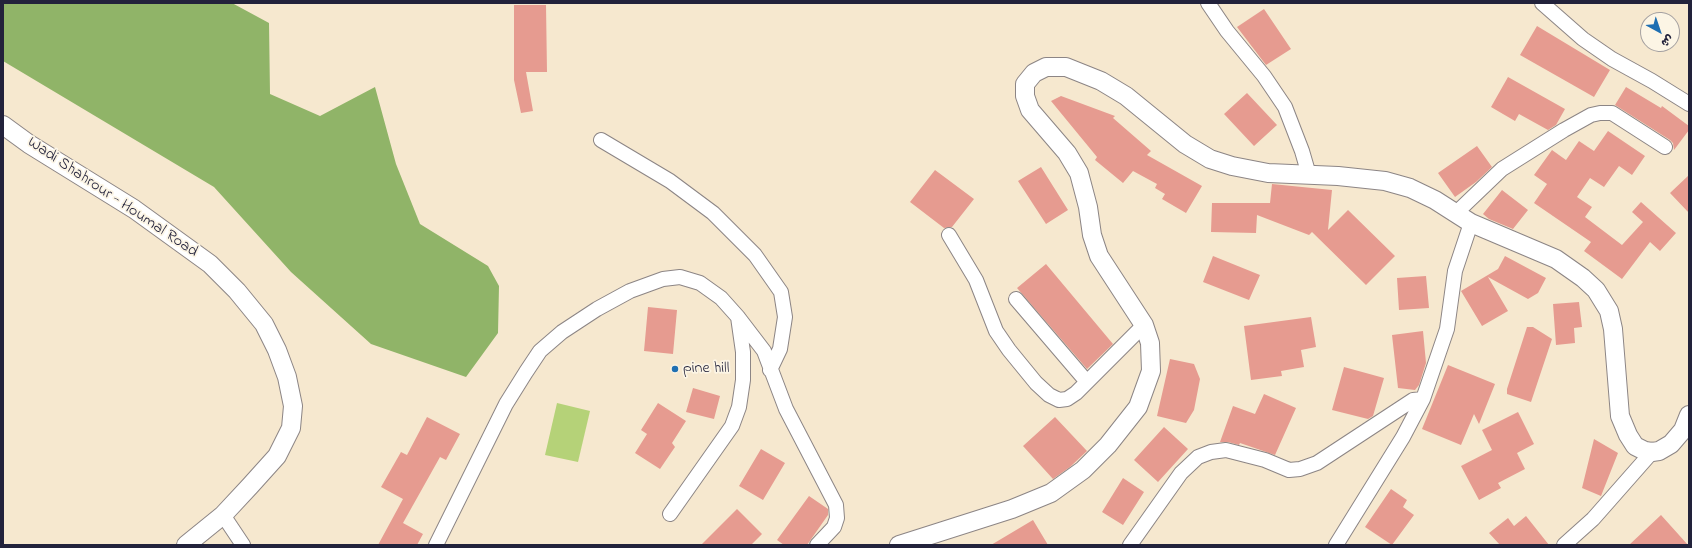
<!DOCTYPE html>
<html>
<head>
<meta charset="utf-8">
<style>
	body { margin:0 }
	#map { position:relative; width:1692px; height:548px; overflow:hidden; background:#f6e8cf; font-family:"Indie Flower","Playpen Sans Arabic",sans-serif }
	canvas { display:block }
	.frame { position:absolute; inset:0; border:4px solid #22223b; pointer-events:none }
	.north { position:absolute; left:1640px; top:12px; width:40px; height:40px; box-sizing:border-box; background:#fcf5e5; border:1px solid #a5a1a1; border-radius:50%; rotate:140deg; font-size:11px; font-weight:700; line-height:16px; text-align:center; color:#22223b }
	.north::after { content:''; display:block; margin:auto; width:14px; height:18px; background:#1f6fb2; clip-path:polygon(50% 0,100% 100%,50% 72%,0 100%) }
</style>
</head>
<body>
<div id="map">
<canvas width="1692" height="548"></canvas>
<div class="frame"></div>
<div class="north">ش</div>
</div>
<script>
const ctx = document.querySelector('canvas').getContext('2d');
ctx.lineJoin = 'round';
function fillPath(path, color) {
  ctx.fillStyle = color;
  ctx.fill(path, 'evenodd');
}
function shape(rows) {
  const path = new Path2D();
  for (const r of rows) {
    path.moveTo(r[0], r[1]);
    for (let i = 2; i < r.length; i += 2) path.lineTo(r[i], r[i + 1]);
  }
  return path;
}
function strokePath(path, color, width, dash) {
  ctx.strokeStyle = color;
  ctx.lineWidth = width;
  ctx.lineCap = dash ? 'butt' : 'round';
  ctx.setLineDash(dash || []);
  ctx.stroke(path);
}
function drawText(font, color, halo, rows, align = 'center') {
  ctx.font = font + ' "Indie Flower",sans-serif';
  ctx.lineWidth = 3.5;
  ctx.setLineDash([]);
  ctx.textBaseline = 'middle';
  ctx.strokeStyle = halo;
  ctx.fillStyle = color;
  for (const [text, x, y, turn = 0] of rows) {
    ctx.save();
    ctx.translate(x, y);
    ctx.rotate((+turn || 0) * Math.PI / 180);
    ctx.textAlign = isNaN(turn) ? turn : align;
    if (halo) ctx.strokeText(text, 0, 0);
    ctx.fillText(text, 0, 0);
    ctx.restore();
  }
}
fillPath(shape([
	[557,403,590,411,578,462,545,455]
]), '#b5d278');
fillPath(shape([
	[3,3,232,3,269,23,270,94,320,116,375,87,396,164,420,224,488,266,499,286,498,333,466,377,371,344,291,272,214,187,3,61]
]), '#90b468');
fillPath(shape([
	[514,5,546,5,547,72,526,72,533,111,521,113,514,80],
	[1264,9,1291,49,1266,65,1237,27],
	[1537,26,1610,70,1594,97,1520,55],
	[1508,77,1565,109,1556,125,1548,130,1519,114,1515,121,1491,107],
	[1626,87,1661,108,1662,106,1689,126,1689,130,1674,150,1673,143,1670,140,1615,105],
	[1247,93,1277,125,1254,146,1224,114],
	[1061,96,1115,116,1113,118,1151,151,1147,155,1202,186,1186,213,1162,199,1165,194,1155,188,1157,184,1133,171,1123,183,1095,160,1097,157,1051,101],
	[1608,131,1645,156,1632,175,1619,166,1604,187,1590,178,1577,197,1592,207,1585,217,1622,245,1643,222,1632,212,1641,202,1676,233,1660,251,1650,242,1622,279,1584,251,1591,242,1534,203,1547,184,1534,175,1552,150,1566,160,1579,141,1594,151],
	[1477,146,1492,167,1476,182,1455,197,1438,173],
	[1041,167,1068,210,1046,224,1018,181],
	[935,170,974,199,952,227,944,228,910,202],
	[1689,175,1689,213,1670,193],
	[1272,184,1332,190,1328,230,1348,210,1395,256,1366,285,1312,232,1309,235,1257,215,1256,233,1211,232,1212,203,1270,203],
	[1502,190,1528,210,1513,229,1489,219,1483,214],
	[1213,256,1260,275,1249,300,1203,282],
	[1505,256,1546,278,1538,293,1528,299,1488,277,1508,311,1482,326,1461,291,1498,269],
	[1046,264,1113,344,1087,369,1017,288],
	[1426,276,1429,308,1399,310,1397,278],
	[1579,302,1582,327,1574,328,1575,343,1556,345,1553,304],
	[648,307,677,310,673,354,644,351],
	[1311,317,1316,347,1301,350,1304,367,1281,371,1282,376,1251,380,1244,326],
	[1527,327,1533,327,1552,339,1531,402,1507,394,1507,389],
	[1423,331,1426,363,1419,385,1415,390,1398,388,1392,335],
	[1170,359,1194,364,1200,379,1194,410,1186,423,1157,416],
	[1448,365,1495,384,1479,424,1474,414,1461,445,1422,429],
	[1344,367,1384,378,1373,416,1368,419,1332,410],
	[693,388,720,396,714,419,686,412],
	[1264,394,1296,408,1275,455,1240,443,1239,445,1228,442,1220,442,1233,406,1255,414],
	[658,403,686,421,672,443,675,447,660,469,635,453,647,434,641,430],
	[1518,412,1534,444,1517,453,1525,469,1498,483,1501,488,1479,500,1461,466,1492,450,1482,430],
	[427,417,460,434,446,460,440,457,403,523,423,534,417,545,378,545,403,499,381,487,401,452,407,455],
	[1055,417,1087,451,1070,467,1053,479,1023,446],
	[1164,427,1188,449,1158,482,1134,460],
	[1594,439,1618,453,1601,496,1582,488],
	[761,449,785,463,763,500,739,486],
	[1123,478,1144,492,1123,525,1102,512],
	[1391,489,1407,500,1403,507,1414,515,1392,545,1365,527],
	[809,496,828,509,828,515,807,545,784,545,777,540],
	[737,509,762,534,751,545,701,545],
	[1661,515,1688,545,1629,545],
	[1526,516,1549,545,1500,545,1489,533,1508,518,1514,526],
	[1033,520,1048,545,991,545]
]), '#e69b90');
const minor = shape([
	[1208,3,1227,31,1264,76,1285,107,1302,151,1309,175],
	[1542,3,1583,39,1612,59,1652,81,1689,104],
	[601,140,670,181,713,213,755,255,781,292,785,317,780,349,770,370],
	[1455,214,1502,169,1564,130,1591,115,1600,113,1612,113,1665,147],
	[949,235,976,280,996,331,1009,350,1036,383,1049,395,1059,400,1067,399,1076,393,1144,325],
	[1016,299,1087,382],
	[670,514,732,426,739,407,743,380,743,352,738,317],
	[223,515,243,545],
	[436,545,506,404,526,372,540,351,562,332,597,309,630,291,663,279,680,277,700,283,721,298,738,317,764,351,786,409,836,505,837,518,834,527,817,545],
	[1130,545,1181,473,1198,457,1211,452,1226,450,1265,460,1289,470,1300,469,1317,463,1413,400,1423,399],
	[1336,545,1403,437,1423,399,1447,329,1455,271,1471,223],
	[1564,545,1593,519,1652,452]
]);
const major = shape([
	[3,125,29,144,134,209,210,264,237,291,264,324,277,350,287,377,293,406,291,428,277,456,250,486,223,515,186,545],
	[899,545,1012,509,1051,493,1083,470,1108,445,1138,407,1151,371,1150,343,1144,325,1099,256,1092,235,1088,207,1079,173,1067,153,1030,110,1025,96,1025,84,1034,73,1046,67,1066,67,1101,81,1126,96,1185,144,1210,159,1232,166,1268,173,1338,176,1385,181,1410,188,1435,200,1471,223,1556,259,1583,278,1596,290,1609,311,1613,329,1620,416,1628,435,1635,446,1645,451,1652,452,1659,451,1671,444,1683,430,1689,415]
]);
strokePath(minor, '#8c8585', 16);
strokePath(major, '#8c8585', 20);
strokePath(minor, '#fff', 14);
strokePath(major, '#fff', 18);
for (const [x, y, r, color] of [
	[675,369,4,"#1f6fb2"]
]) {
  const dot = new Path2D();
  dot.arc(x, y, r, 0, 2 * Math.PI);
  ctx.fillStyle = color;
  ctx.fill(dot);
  strokePath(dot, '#fcf5e5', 1.5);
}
drawText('16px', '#22223b', '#fcf5e5', [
	["Wadi Shahrour - Houmal Road",112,198,34]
]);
drawText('16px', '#22223b', '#fcf5e5', [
	["pine hill",683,369]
], 'left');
</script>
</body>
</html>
